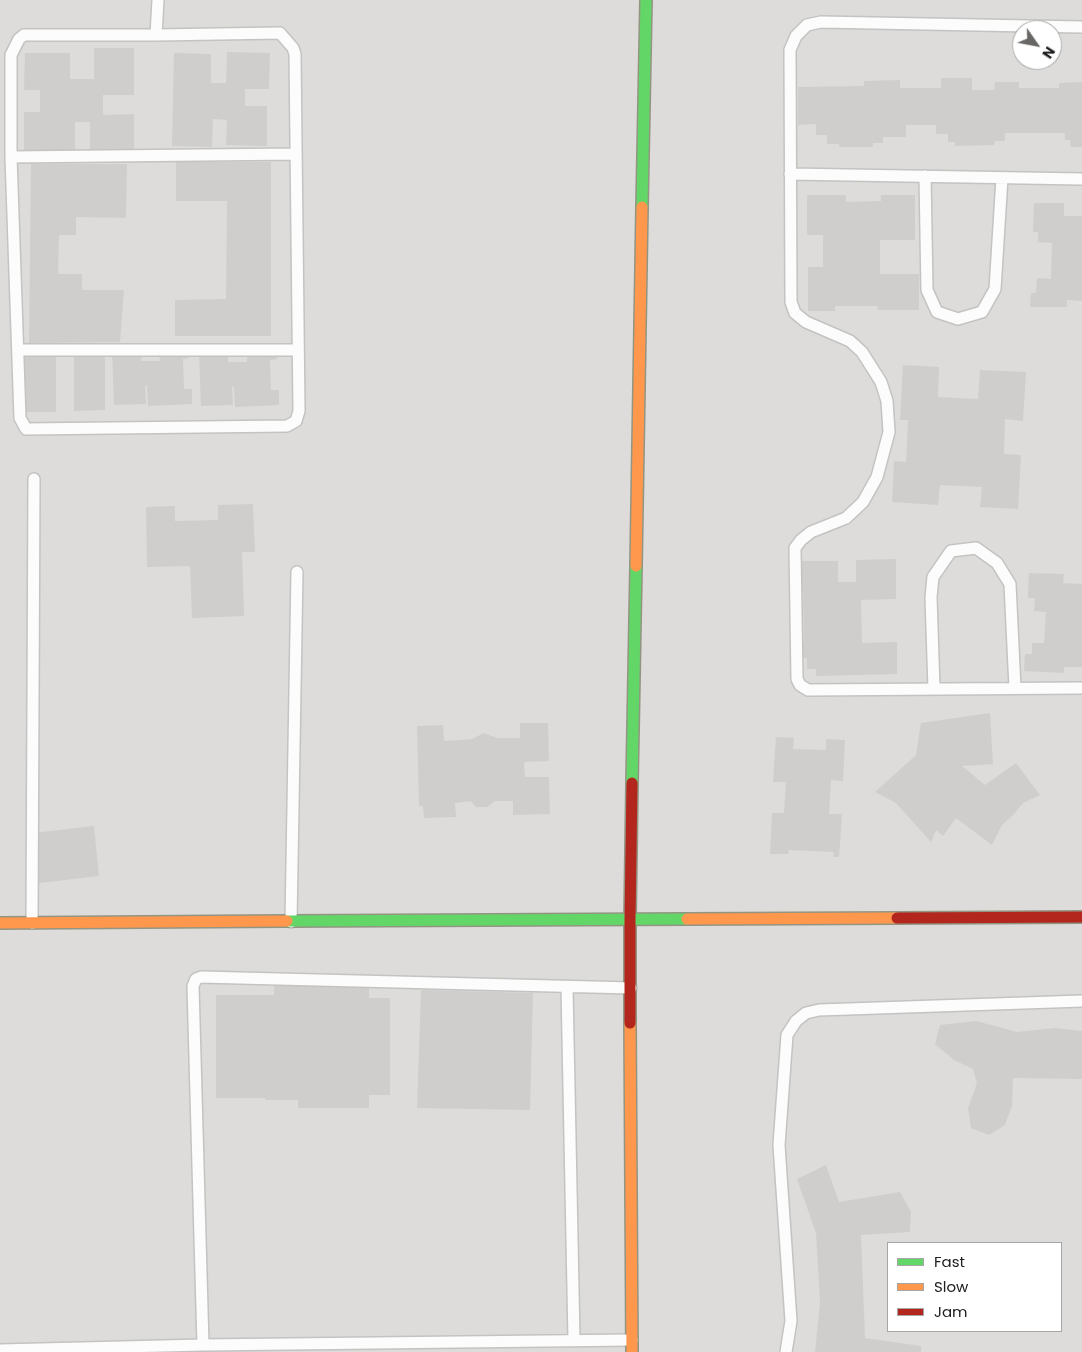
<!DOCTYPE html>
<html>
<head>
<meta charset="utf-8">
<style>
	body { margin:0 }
	#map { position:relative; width:1082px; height:1352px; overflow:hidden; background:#edece9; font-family:Poppins,sans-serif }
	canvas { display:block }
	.legend { position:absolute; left:887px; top:1242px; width:175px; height:90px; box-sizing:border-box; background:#fff; border:1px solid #a6a6a6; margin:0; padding:6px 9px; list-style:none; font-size:15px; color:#202020 }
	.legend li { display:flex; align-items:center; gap:10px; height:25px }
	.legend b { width:25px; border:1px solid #a6a6a6 }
	.north { position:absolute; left:1012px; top:20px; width:50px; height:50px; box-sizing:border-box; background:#fff; border:1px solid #a6a6a6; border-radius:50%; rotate:123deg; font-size:14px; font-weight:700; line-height:20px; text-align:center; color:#202020 }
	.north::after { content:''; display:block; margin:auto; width:18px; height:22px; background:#686766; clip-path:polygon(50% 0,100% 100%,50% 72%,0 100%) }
</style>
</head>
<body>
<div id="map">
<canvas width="1082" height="1352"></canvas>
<ul class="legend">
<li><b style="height:6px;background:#63d668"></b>Fast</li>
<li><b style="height:6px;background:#ff974d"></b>Slow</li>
<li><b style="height:6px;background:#b3261e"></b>Jam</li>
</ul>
<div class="north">N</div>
</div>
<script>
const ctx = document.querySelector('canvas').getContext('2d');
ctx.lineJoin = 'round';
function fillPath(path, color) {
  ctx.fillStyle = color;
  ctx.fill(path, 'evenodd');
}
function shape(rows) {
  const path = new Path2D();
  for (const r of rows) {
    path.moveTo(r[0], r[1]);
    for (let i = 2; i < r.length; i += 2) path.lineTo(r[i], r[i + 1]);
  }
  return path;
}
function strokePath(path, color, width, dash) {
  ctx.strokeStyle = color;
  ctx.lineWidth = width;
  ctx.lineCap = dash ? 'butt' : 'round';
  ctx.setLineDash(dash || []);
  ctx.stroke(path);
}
fillPath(shape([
	[0,0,1082,0,1082,1352,0,1352],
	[1022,30,1052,30,1052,60,1022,60],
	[888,1243,1061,1243,1061,1331,888,1331]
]), '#dddcda');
fillPath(shape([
	[94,48,134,48,134,95,103,95,103,115,134,114,134,152,90,151,90,122,75,122,75,152,24,152,24,112,40,112,40,90,24,90,25,53,70,53,70,79,94,79],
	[227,52,270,53,269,89,245,89,245,106,267,106,267,146,226,145,227,120,213,119,212,147,172,146,174,53,211,54,211,83,226,83],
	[941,78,972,78,972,90,994,90,995,82,1019,82,1019,88,1059,88,1059,83,1082,82,1082,147,1071,147,1070,140,1065,140,1065,133,1005,133,1005,141,995,141,994,145,955,146,955,142,948,142,948,134,936,134,936,125,906,125,906,137,883,137,883,143,873,143,873,147,839,147,839,144,827,144,827,135,816,135,816,124,798,125,798,87,864,86,864,81,900,80,900,88,941,88],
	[176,162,271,162,271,336,175,336,175,300,226,299,227,201,176,201],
	[31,164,127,164,126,218,76,217,76,235,59,235,58,274,82,274,82,290,124,290,120,342,29,343],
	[807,195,846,195,846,202,881,201,881,195,915,195,915,240,880,240,880,274,919,274,919,310,877,310,878,306,835,306,835,311,808,311,808,267,823,267,823,235,807,235],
	[1034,203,1064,203,1064,216,1082,216,1082,301,1067,300,1067,307,1030,307,1031,293,1036,293,1037,278,1051,279,1052,243,1038,242,1038,232,1033,232],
	[112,353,142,355,141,361,160,361,159,354,189,353,189,358,183,359,184,389,192,389,192,404,148,406,147,386,145,386,146,404,114,405],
	[228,353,228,362,247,362,247,355,276,354,277,359,270,360,271,390,279,390,279,405,235,407,234,387,232,387,233,405,201,406,199,354],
	[74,356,105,356,105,410,74,411],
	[25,357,56,357,56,412,25,412],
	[903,365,939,367,938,397,978,399,980,370,1026,372,1023,421,1005,419,1004,454,1021,455,1018,509,980,507,982,487,940,485,938,505,892,502,894,461,906,462,908,420,900,420],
	[253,504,255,552,242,552,244,616,192,618,190,566,147,567,146,507,175,506,175,521,218,520,218,505],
	[896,559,896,599,861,600,862,643,897,642,897,674,816,676,816,669,807,669,807,658,798,658,798,642,804,641,803,591,797,591,797,561,838,561,838,582,856,582,856,560],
	[1029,573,1064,574,1063,583,1082,584,1082,667,1064,667,1064,673,1024,671,1025,654,1032,654,1032,643,1044,643,1046,612,1034,611,1035,598,1028,598],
	[990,713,993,764,962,766,985,785,1016,763,1040,795,1023,803,1013,815,1002,825,992,845,956,818,943,836,936,830,931,842,896,803,875,792,916,755,921,723],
	[520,723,548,723,549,761,524,762,525,777,549,777,550,814,513,815,513,801,495,801,487,807,476,807,471,801,455,803,456,817,424,818,423,806,419,806,417,726,443,725,444,741,472,739,484,733,497,738,520,738],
	[776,737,794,738,793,749,826,750,826,739,845,740,843,781,831,780,829,814,842,814,839,857,833,857,834,852,789,850,788,854,770,854,772,813,784,813,786,782,773,782],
	[94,826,99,876,39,883,33,833],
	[369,984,369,998,390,998,390,1095,369,1095,369,1108,298,1108,298,1100,265,1100,265,1098,216,1098,216,995,274,995,274,985],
	[421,990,533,993,530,1110,417,1108],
	[976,1021,1017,1032,1055,1028,1082,1031,1082,1079,1013,1078,1012,1106,1005,1125,989,1135,971,1128,968,1108,977,1083,973,1069,954,1060,935,1044,940,1025],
	[826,1165,839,1202,900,1192,911,1212,910,1232,861,1235,865,1338,921,1346,921,1352,815,1352,820,1302,816,1233,797,1179]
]), '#d0cecc');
const lane = shape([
	[1082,27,821,22,807,25,796,36,790,50,791,302,795,313,806,322,850,341,862,352,881,382,887,401,889,432,877,477,863,502,846,518,811,532,801,540,795,548,797,679,800,685,808,690,1082,688],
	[280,33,293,48,295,54,299,411,296,421,287,426,26,429,20,418,11,157,11,55,19,39,24,35,156,35,280,33],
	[156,35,158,0],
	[11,157,296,154],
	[790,174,1082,179],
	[925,176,927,290,937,312,958,319,982,312,995,289,1002,178],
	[18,350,298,350],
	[934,689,931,597,933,577,951,551,976,548,997,563,1010,584,1015,688],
	[291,922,297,572],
	[32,923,34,479],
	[567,987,574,1340],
	[203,1345,193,986,196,979,201,977,631,988],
	[0,1350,203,1345,632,1340],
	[786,1352,791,1321,779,1145,787,1035,796,1021,806,1013,819,1010,1082,1001]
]);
const fast = shape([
	[642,207,646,0],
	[632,783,636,566],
	[287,921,687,919]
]);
const slow = shape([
	[636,566,642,207],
	[687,919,897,918],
	[0,923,287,921],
	[630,1023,632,1352]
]);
const jam = shape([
	[897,918,1082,917],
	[630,1023,630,920,632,783]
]);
strokePath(lane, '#c3c3c1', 14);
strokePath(fast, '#939583', 14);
strokePath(slow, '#939583', 14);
strokePath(jam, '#939583', 14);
strokePath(lane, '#fcfcfc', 11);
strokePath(fast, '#63d668', 11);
strokePath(slow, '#ff974d', 11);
strokePath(jam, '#b3261e', 11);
</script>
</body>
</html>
